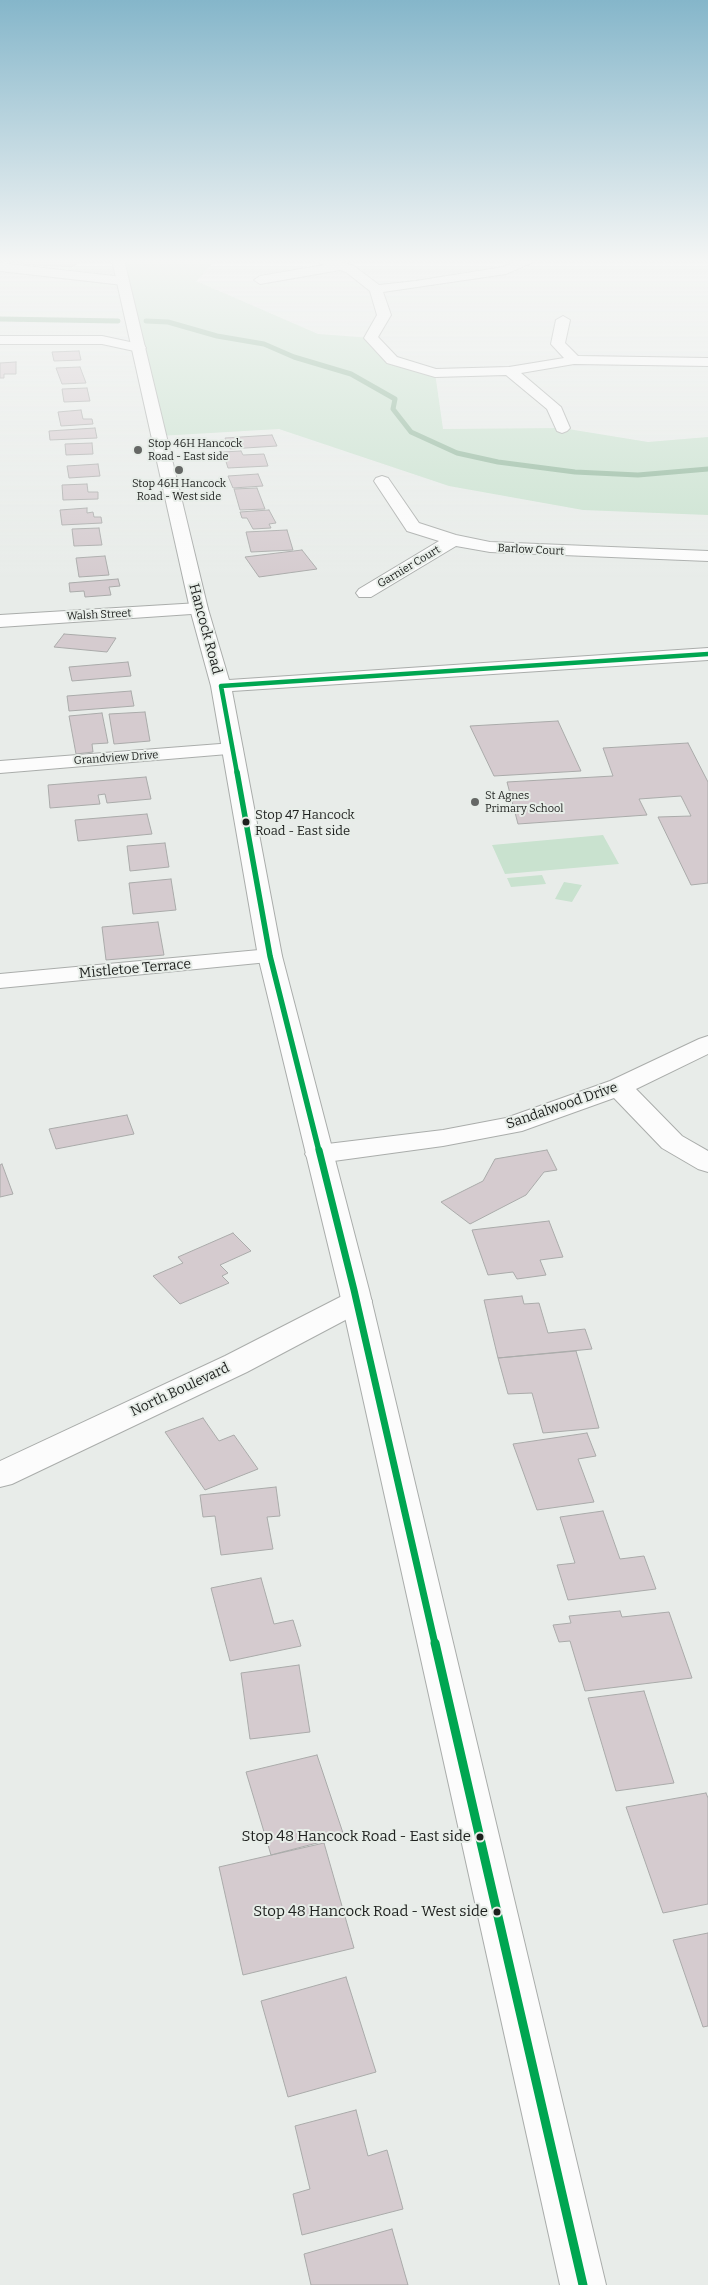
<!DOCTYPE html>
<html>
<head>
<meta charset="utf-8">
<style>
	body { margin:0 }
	canvas { display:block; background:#e8ece9 }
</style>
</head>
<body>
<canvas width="708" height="2285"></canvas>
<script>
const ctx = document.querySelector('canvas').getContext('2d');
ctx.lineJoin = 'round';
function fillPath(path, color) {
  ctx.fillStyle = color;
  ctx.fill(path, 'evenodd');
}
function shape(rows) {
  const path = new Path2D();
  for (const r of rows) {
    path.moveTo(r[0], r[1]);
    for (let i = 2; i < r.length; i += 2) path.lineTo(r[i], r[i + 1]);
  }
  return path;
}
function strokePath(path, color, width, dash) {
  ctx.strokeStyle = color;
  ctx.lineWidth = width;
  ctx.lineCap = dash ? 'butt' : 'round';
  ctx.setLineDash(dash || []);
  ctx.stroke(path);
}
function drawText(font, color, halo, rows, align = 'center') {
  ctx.font = font + ' Bitter,serif';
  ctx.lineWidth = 4;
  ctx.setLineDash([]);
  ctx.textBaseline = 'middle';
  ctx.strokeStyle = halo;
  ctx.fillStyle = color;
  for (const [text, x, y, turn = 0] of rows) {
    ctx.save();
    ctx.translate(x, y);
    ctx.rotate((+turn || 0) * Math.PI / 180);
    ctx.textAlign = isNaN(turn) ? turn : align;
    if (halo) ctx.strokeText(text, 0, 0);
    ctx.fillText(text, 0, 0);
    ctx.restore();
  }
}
fillPath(shape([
	[118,260,216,260,196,281,318,334,371,338,392,360,435,373,443,429,562,428,648,442,708,437,708,515,583,510,449,486,279,429,159,436],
	[603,835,619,864,505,874,492,845],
	[542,875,546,884,511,887,507,878],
	[564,882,582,885,572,902,555,899]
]), '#c9e2cf');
strokePath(shape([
	[0,319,118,321],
	[146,321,168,322,217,336,264,344,294,357,351,374,395,399,393,409,411,432,457,453,498,462,575,472,638,475,708,469]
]), '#92b89d', 5);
const building = shape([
	[26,260,66,260,80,261,72,267,21,264,26,260],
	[79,351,81,360,54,361,52,352,79,351],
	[16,362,16,374,4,374,4,378,0,378,0,363,16,362],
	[80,367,86,383,62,384,56,368,80,367],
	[87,388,90,401,64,402,62,389,87,388],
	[81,410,83,419,92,419,93,424,61,426,58,412,81,410],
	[95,428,97,438,50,440,49,431,95,428],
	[272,435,277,446,230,449,225,438,272,435],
	[92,443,93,454,66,455,65,444,92,443],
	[241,451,243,455,264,454,268,466,228,468,223,452,241,451],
	[98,464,100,476,69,478,67,466,98,464],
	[258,474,263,486,233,488,228,476,258,474],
	[87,484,88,492,98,492,98,499,63,500,62,485,87,484],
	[257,488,265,509,240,510,234,489,257,488],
	[87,508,87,513,93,512,94,517,101,517,102,523,62,525,60,510,87,508],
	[269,510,276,523,269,524,271,528,253,529,247,518,242,518,240,512,269,510],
	[99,528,102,545,74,546,72,529,99,528],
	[287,530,293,550,251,552,246,532,287,530],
	[302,550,317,569,259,577,245,557,302,550],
	[105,556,109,575,79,577,76,558,105,556],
	[118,579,120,586,109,587,111,595,85,597,84,591,70,592,69,583,118,579],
	[64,634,116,638,107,652,54,647,64,634],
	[128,662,131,676,72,681,69,667,128,662],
	[131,691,134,706,69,711,67,696,131,691],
	[145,712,150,741,114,744,109,714,145,712],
	[102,713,108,743,92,744,93,752,76,754,69,716,102,713],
	[558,721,581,771,494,776,470,726,558,721],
	[688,743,708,782,708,883,691,885,658,817,691,816,681,796,639,799,647,815,518,824,507,782,613,776,603,748,688,743],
	[146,777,151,799,107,803,105,794,98,795,100,804,50,808,48,785,146,777],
	[147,814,152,834,78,841,75,820,147,814],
	[165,843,169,867,130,871,127,846,165,843],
	[171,879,176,910,133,914,129,883,171,879],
	[158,922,164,955,106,960,102,927,158,922],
	[127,1115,134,1134,56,1149,49,1129,127,1115],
	[547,1150,557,1170,544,1172,526,1195,470,1224,441,1202,483,1181,495,1159,547,1150],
	[2,1164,13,1194,0,1197,0,1165,2,1164],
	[549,1221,563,1257,540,1260,546,1275,517,1279,513,1272,488,1275,472,1230,549,1221],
	[233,1233,251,1251,220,1265,228,1273,222,1276,229,1283,180,1304,153,1276,183,1263,178,1257,233,1233],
	[522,1296,524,1304,539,1303,548,1333,585,1329,592,1349,498,1358,484,1300,522,1296],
	[576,1351,599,1428,543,1433,532,1393,508,1394,498,1358,576,1351],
	[203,1418,219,1441,234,1435,258,1469,205,1490,165,1432,203,1418],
	[587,1433,596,1456,578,1459,594,1502,537,1510,513,1444,587,1433],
	[276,1487,280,1516,267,1517,273,1549,221,1555,215,1516,203,1517,200,1495,276,1487],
	[603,1511,620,1559,644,1556,656,1589,568,1600,557,1565,575,1563,560,1517,603,1511],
	[261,1578,274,1624,293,1620,301,1646,230,1661,211,1588,261,1578],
	[620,1611,622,1617,669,1612,692,1678,585,1691,570,1641,559,1642,553,1625,571,1623,569,1616,620,1611],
	[299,1665,310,1732,250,1739,241,1673,299,1665],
	[644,1691,674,1783,616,1791,588,1698,644,1691],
	[317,1755,344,1836,271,1855,246,1772,317,1755],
	[706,1793,708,1798,708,1904,663,1913,626,1807,706,1793],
	[324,1843,354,1948,243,1975,219,1867,324,1843],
	[708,1933,708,2026,703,2027,673,1940,708,1933],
	[346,1977,376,2072,288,2097,261,2001,346,1977],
	[356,2110,368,2156,387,2150,403,2209,302,2235,293,2194,310,2189,295,2126,356,2110],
	[392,2229,408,2285,311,2285,304,2254,392,2229]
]);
fillPath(building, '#d5cbcf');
strokePath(building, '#aaabaa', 1);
const minor = shape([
	[314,260,335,260,354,266,379,285,416,281,503,267,519,260,538,260,506,274,383,292,391,315,378,337,397,357,436,369,509,367,564,358,551,344,556,320,563,316,570,320,565,343,578,356,708,358,708,366,574,364,521,373,561,407,570,428,567,431,562,433,557,431,547,409,506,375,435,377,387,363,364,338,377,315,370,291,346,272,340,270,260,284,254,280,260,276,324,265,314,260],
	[0,263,123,277,129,281,123,285,0,271,0,263],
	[0,336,102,336,144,345,146,348,139,352,102,344,0,344,0,336],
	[382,476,388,478,419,523,456,535,490,542,708,551,708,561,490,552,456,546,371,597,359,597,356,593,359,589,439,541,407,531,374,481,376,478,382,476],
	[199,603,206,605,208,609,206,613,0,627,0,615,199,603],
	[233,743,240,745,243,749,240,753,0,773,0,761,233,743],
	[270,949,279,951,282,956,279,961,0,988,0,974,270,949],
	[708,1036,708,1054,636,1089,682,1136,708,1151,708,1172,698,1169,662,1148,614,1098,522,1131,443,1146,319,1163,309,1160,305,1154,309,1148,319,1145,443,1130,506,1118,610,1081,699,1039,708,1036],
	[357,1291,368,1294,372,1301,368,1308,247,1372,12,1484,0,1487,0,1461,225,1356,346,1294,357,1291]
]);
const secondary = shape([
	[112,260,124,260,208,609,229,680,708,648,708,660,232,691,282,956,369,1290,606,2285,560,2285,339,1290,258,956,211,686,190,609,112,260]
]);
strokePath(minor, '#aaadab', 2);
strokePath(secondary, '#aaadab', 2);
fillPath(minor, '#fcfcfc');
fillPath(secondary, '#fcfcfc');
strokePath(shape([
	[237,773,221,686,708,654]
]), '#00a651', 4.5);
strokePath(shape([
	[237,772,270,956,319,1151]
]), '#00a651', 5.5);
strokePath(shape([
	[319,1150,354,1290,435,1644]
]), '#00a651', 7);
strokePath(shape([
	[435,1643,583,2285]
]), '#00a651', 9);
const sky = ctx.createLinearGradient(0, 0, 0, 580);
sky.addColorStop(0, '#85b6ca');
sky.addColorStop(0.45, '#f5f6f5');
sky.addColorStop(1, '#f5f6f500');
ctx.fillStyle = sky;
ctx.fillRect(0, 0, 708, 580);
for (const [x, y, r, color] of [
	[138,450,5,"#656765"],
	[179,470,5,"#656765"],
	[475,802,5,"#656765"],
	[246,822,4.5,"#1e201e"],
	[480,1837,4.5,"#1e201e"],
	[497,1912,4.5,"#1e201e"]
]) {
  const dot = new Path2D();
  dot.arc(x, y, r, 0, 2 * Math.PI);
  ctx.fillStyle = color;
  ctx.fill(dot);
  strokePath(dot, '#e7ede8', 2);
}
drawText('11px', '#1e201e', '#e7ede8', [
	["Stop 46H Hancock",148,444],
	["Road - East side",148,457],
	["Stop 46H Hancock",179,484,"center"],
	["Road - West side",179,497,"center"],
	["St Agnes",485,796],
	["Primary School",485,809]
], 'left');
drawText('11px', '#1e201e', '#e7ede8', [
	["Barlow Court",531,550,3],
	["Garnier Court",409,567,-31],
	["Walsh Street",99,615,-3],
	["Grandview Drive",116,758,-4]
]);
drawText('13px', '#1e201e', '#e7ede8', [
	["Stop 47 Hancock",255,815],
	["Road - East side",255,831]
], 'left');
drawText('14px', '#1e201e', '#e7ede8', [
	["Hancock Road",205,629,75],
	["Mistletoe Terrace",135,969,-5],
	["Sandalwood Drive",562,1106,-19],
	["North Boulevard",180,1390,-25]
]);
drawText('15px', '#1e201e', '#e7ede8', [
	["Stop 48 Hancock Road - East side",471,1837],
	["Stop 48 Hancock Road - West side",488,1912]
], 'right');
</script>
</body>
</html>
